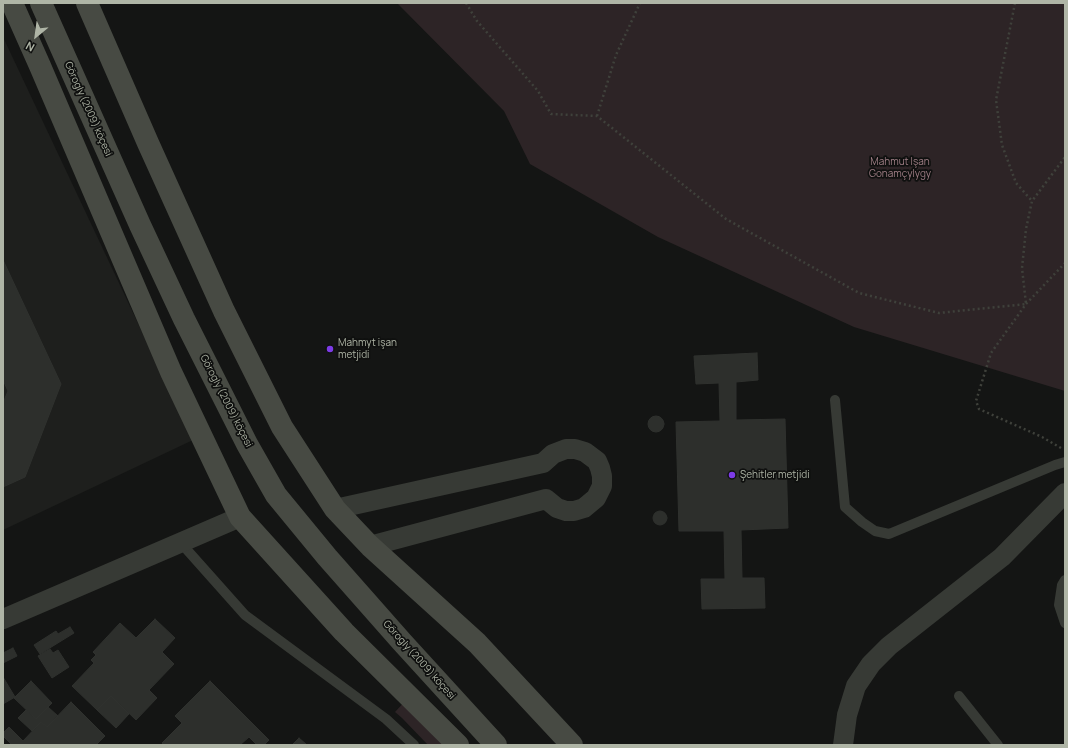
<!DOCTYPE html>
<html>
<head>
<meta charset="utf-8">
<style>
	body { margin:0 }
	#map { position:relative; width:1068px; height:748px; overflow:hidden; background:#141514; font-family:Manrope,sans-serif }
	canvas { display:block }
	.frame { position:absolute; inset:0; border:4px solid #afb5a6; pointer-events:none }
	.north { position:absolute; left:16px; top:16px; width:40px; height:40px; -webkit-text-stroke:3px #0f100f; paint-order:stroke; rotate:209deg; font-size:11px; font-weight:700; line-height:16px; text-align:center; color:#afb5a6 }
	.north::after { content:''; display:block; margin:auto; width:14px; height:18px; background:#afb5a6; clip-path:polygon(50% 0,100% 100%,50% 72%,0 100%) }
</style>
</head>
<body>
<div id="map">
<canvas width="1068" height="748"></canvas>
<div class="frame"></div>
<div class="north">N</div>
</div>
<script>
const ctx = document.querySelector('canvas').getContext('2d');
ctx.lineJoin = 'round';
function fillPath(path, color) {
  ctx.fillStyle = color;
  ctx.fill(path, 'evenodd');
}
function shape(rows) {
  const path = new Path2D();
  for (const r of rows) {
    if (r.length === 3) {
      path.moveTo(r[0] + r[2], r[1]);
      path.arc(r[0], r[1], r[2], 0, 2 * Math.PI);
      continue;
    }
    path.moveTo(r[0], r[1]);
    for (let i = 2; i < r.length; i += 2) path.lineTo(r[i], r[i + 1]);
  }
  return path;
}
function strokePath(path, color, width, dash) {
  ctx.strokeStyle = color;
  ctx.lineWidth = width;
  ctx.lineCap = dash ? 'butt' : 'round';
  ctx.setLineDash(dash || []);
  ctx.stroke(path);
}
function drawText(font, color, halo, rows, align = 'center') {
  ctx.font = font + ' Manrope,sans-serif';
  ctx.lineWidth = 3.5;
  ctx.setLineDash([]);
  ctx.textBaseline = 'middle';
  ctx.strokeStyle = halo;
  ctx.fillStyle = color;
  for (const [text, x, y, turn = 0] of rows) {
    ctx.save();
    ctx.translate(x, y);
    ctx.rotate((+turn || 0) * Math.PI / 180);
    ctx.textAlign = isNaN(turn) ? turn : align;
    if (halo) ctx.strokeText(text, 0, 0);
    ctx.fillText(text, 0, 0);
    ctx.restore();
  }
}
fillPath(shape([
	[3,37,193,440,3,530]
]), '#1e1f1d');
fillPath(shape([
	[397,3,1065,3,1065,391,854,327,658,237,530,164,504,111],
	[408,698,454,745,428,745,402,718,395,712]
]), '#2d2426');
const building = shape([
	[3,260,61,384,25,477,3,487,3,403,8,391,3,380,3,260],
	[757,353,758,380,736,382,736,420,785,419,788,528,741,530,742,578,764,578,765,608,702,609,701,579,725,579,724,531,679,531,676,422,720,421,719,383,696,384,694,356,757,353],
	[656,424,8],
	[660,518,7],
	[155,619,175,638,162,652,174,664,149,690,157,698,136,720,111,696,97,710,72,686,94,663,91,660,96,655,93,652,120,623,136,638,155,619],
	[70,627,74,633,40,654,34,645,56,631,58,634,70,627],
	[13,648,17,656,3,663,3,653,13,648],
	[50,649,53,653,58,650,69,667,52,678,38,656,50,649],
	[3,677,15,697,3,704,3,677],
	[31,681,52,703,36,719,14,698,31,681],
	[210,681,269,740,264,745,257,745,249,737,240,745,164,745,162,743,182,723,175,716,210,681],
	[111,696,129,714,116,728,97,710,111,696],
	[71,702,105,736,96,745,12,745,3,736,3,733,9,727,23,741,41,722,47,727,71,702],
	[48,707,58,716,47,727,41,722,32,731,18,718,26,710,36,719,48,707],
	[299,738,307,745,292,745,299,738]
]);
fillPath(building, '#2d2f2c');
strokePath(building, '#2f312e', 1);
strokePath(shape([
	[466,3,477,21,538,91,551,114,597,116,726,219,859,293,939,313,1026,304,1022,268,1026,229,1032,201,1065,157],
	[1015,3,996,100,1002,145,1016,183,1032,201],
	[597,116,616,55,640,3],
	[1061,448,1042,437,979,409,976,401,991,353,1026,304,1065,263]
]), '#3f413b', 2.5, [2, 3]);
strokePath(shape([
	[835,400,845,507,862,522,875,531,889,534,1055,465,1065,462],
	[180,542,245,615,386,719,414,745],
	[1065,580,1062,585,1059,605,1065,623],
	[959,696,998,745]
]), '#373a35', 10);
strokePath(shape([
	[335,509,543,463,553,454,566,449,575,449,585,452,597,461,600,468,602,476,602,486,596,498,584,508,574,511,566,511,557,508,546,499,370,546],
	[3,619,240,517],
	[843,745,847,715,856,686,871,664,889,646,1002,557,1065,493]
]), '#373a35', 20);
strokePath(shape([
	[12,3,40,66,171,372,240,517,344,632,458,745],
	[41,3,140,225,184,319,247,444,276,495,327,557,402,642,496,745],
	[87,3,148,143,224,311,282,427,335,509,370,546,477,643,572,745]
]), '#474a43', 22);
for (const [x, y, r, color] of [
	[330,349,4,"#7d3be7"],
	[732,475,4,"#7d3be7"]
]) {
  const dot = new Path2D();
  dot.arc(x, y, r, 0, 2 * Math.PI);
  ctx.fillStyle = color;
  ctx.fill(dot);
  strokePath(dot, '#0f100f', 1.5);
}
drawText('10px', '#afb5a6', '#0f100f', [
	["Görogly (2009) köçesi",88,109,66],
	["Görogly (2009) köçesi",226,401,63],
	["Görogly (2009) köçesi",419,660,48]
]);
drawText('10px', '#9f7e85', '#0f100f', [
	["Mahmut Işan",900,162],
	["Gonamçylygy",900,174]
]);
drawText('10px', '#afb5a6', '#0f100f', [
	["Mahmyt işan",338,343],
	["metjidi",338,355],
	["Şehitler metjidi",740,475]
], 'left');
</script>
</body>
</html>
